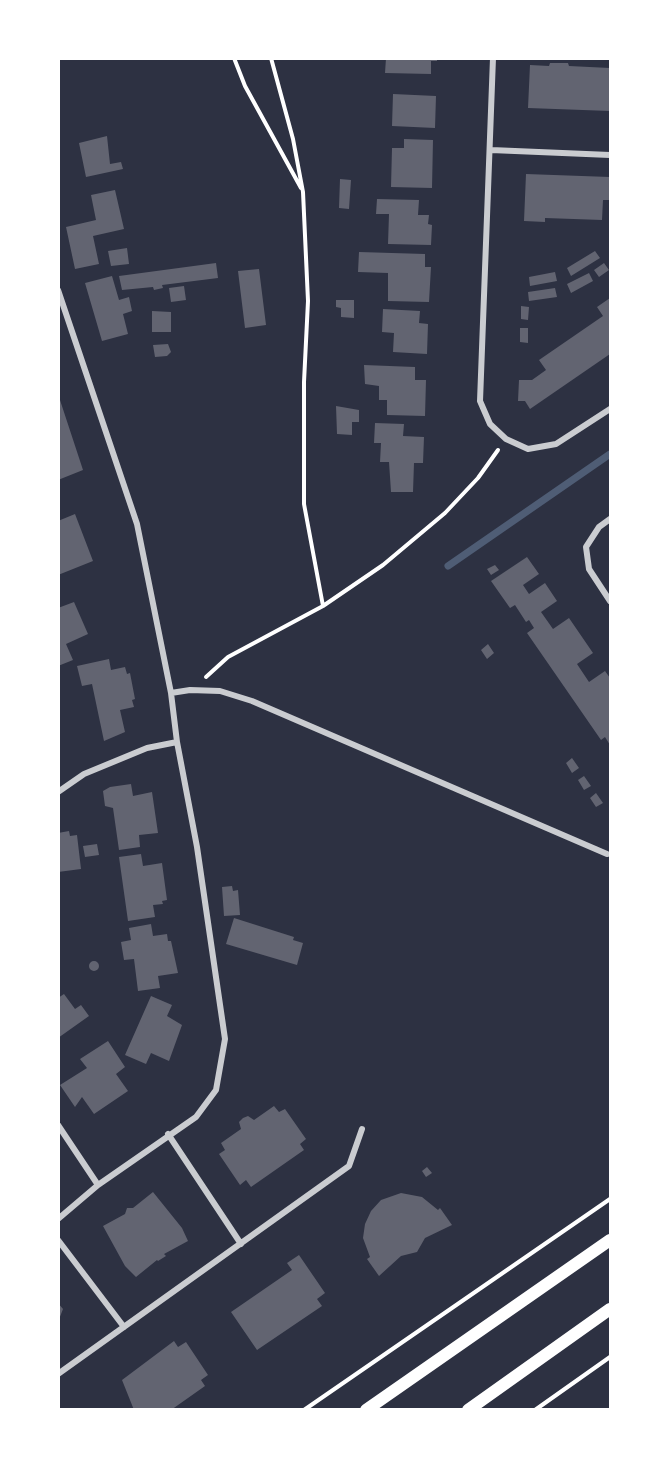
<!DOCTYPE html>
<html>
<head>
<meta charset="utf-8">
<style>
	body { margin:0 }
	#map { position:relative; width:669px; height:1468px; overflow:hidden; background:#2d3142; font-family:"Source Serif 4",serif }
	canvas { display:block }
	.frame { position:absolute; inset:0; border:60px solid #fff; pointer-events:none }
</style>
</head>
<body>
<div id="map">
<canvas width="669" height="1468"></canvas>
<div class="frame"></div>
</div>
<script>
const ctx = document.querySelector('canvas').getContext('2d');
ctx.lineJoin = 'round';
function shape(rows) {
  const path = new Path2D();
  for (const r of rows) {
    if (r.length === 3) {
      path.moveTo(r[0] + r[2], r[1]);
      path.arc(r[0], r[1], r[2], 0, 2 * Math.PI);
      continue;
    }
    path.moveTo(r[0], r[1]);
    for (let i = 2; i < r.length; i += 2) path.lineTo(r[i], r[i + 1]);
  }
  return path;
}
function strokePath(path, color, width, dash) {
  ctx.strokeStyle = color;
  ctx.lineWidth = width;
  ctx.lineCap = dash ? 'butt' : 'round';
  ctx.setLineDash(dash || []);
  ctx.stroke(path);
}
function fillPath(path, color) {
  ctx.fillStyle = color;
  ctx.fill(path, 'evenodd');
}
strokePath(shape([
	[448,566,610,454]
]), '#4f5d75', 7);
fillPath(shape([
	[386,58,396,59,437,58,437,61,431,61,431,74,385,73],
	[550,63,568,63,569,66,610,68,610,111,528,108,530,65,549,66],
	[393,94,436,96,435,128,392,126],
	[107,136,110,164,121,162,123,169,86,177,79,143],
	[404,139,433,140,432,188,391,187,392,148,404,148],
	[526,174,610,177,610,200,603,200,602,220,545,218,545,222,524,221],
	[340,179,351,180,349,209,339,208],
	[115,190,124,229,93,236,99,264,75,269,66,227,96,220,91,195],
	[377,199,419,200,418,215,429,215,428,224,432,225,431,245,388,244,389,214,376,214],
	[127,248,129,264,111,266,108,251],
	[595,251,600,258,571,276,567,268],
	[359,252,425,254,425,267,431,267,429,302,388,301,388,273,358,272],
	[216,263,218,278,162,285,163,288,154,290,153,287,122,290,119,276],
	[604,263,609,270,599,277,594,270],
	[259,269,266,325,245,328,238,271],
	[555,272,557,281,530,286,529,277],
	[589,273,593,281,571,293,567,284],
	[112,276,119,300,129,297,132,311,123,314,128,334,102,341,85,283],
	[184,286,186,300,171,302,169,288],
	[555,288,557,297,529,301,528,292],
	[610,298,610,354,530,409,525,401,518,401,519,380,532,380,546,370,539,360,603,316,597,307],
	[336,300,354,300,354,318,341,317,341,308,336,307],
	[521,306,529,307,528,320,521,319],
	[383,309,420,311,419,323,428,324,427,354,393,352,394,333,382,332],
	[152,311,171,312,171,332,152,332],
	[520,328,528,328,528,343,520,342],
	[168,344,171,352,167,356,155,357,153,345],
	[364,365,415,367,415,380,426,380,425,416,387,415,387,400,379,400,379,386,365,384],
	[59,397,83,470,58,480,58,397],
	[336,406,359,410,359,422,352,422,352,435,337,434],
	[375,423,404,424,403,436,424,437,423,463,414,463,413,492,391,492,389,462,380,462,381,443,374,443],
	[75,514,93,561,58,575,58,521],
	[527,557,539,574,523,585,529,594,545,583,557,601,541,612,553,629,569,618,593,653,577,664,589,682,605,671,610,678,610,745,605,737,601,740,527,633,534,628,529,620,526,622,515,605,510,608,491,581],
	[495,565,499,570,491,575,487,569],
	[74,602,88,634,66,644,73,660,58,666,58,608],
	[488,644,494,653,487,659,481,650],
	[109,659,111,670,125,667,127,674,130,673,135,699,132,700,134,707,120,710,125,732,104,741,92,684,82,686,77,666],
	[572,758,579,768,572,773,566,763],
	[584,776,591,786,584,790,578,780],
	[131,784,133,796,152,792,158,833,139,835,140,847,119,850,113,808,105,806,103,791,110,787],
	[596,793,603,803,596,807,590,798],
	[69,831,70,836,77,835,81,869,58,872,58,833],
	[97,844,99,855,85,857,83,846],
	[141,854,143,866,162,863,167,900,162,901,163,904,153,905,155,917,128,921,119,857],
	[232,886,233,891,238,890,240,915,224,916,222,887],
	[234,918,294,937,293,940,303,943,297,965,226,944],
	[151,924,153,936,167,934,168,941,171,941,178,973,158,976,160,988,138,991,134,959,124,960,121,942,131,940,129,928],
	[94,966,5],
	[64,994,75,1009,81,1005,89,1016,58,1038,58,998],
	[151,996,172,1005,167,1016,182,1025,169,1061,151,1053,146,1064,125,1055],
	[108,1041,125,1067,116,1074,128,1091,94,1114,82,1097,75,1107,60,1085,87,1068,80,1059],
	[274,1106,279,1112,285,1109,306,1139,300,1144,304,1150,251,1187,246,1180,240,1185,219,1154,225,1150,221,1143,241,1129,239,1122,243,1118,248,1116,254,1120],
	[427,1167,432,1173,426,1177,422,1171],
	[153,1192,182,1228,188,1241,164,1254,166,1256,158,1261,157,1260,136,1277,125,1266,103,1226,125,1214,127,1208,133,1208],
	[401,1193,422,1197,438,1210,440,1208,452,1225,425,1238,417,1252,401,1256,379,1276,367,1259,370,1257,363,1238,365,1224,371,1211,381,1200],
	[299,1255,325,1293,317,1299,322,1306,257,1350,231,1312,292,1270,287,1263],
	[58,1303,63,1309,58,1322],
	[174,1341,178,1347,186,1342,208,1375,201,1380,205,1386,171,1410,134,1410,122,1380]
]), '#626471');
strokePath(shape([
	[234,58,245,86,301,188],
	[271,58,293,139,303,192,308,301,304,382,304,504,323,606],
	[206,677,228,657,323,606,383,565,445,513,478,478,498,450],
	[304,1410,610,1199],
	[535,1410,610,1357]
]), '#fff', 4);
strokePath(shape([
	[493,58,480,401,490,424,506,439,528,449,556,444,610,409],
	[491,150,610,155],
	[58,290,137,524,171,693,177,742,197,847,225,1039,216,1090,196,1117,98,1185,58,1219],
	[610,519,599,527,586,547,589,569,610,601],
	[171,693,190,690,220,691,252,701,607,854],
	[58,792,84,774,147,748,177,742],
	[58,1125,98,1185],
	[168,1134,241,1244],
	[58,1240,124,1327],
	[58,1374,349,1166,362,1129]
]), '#caccd0', 6);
strokePath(shape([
	[366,1410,610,1240],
	[468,1410,610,1309]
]), '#fff', 12);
</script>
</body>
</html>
